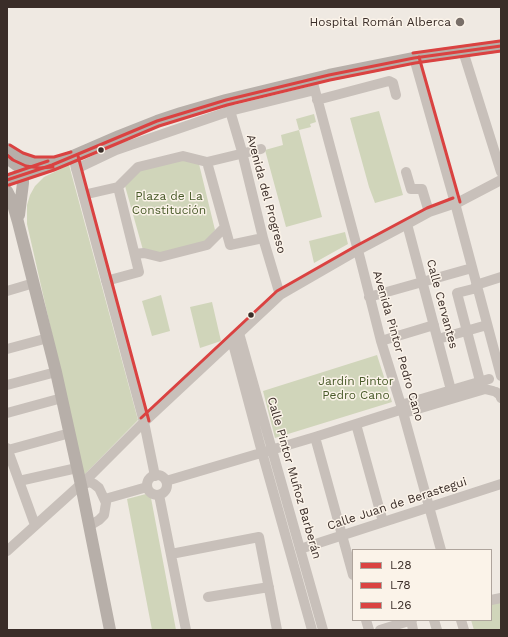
<!DOCTYPE html>
<html>
<head>
<meta charset="utf-8">
<style>
	body { margin:0 }
	#map { position:relative; width:508px; height:637px; overflow:hidden; background:#efe9e2; font-family:"Work Sans",sans-serif }
	canvas { display:block }
	.frame { position:absolute; inset:0; border:8px solid #3a2d28; pointer-events:none }
	.legend { position:absolute; left:352px; top:549px; width:140px; height:72px; box-sizing:border-box; background:#fbf3e9; border:1px solid #aea49c; margin:0; padding:5px 7px; list-style:none; font-size:12px; color:#3a2d28 }
	.legend li { display:flex; align-items:center; gap:8px; height:20px }
	.legend b { width:20px; border:1px solid #aea49c }
</style>
</head>
<body>
<div id="map">
<canvas width="508" height="637"></canvas>
<div class="frame"></div>
<ul class="legend">
<li><b style="height:5px;background:#da4241"></b>L28</li>
<li><b style="height:5px;background:#da4241"></b>L78</li>
<li><b style="height:5px;background:#da4241"></b>L26</li>
</ul>
</div>
<script>
const ctx = document.querySelector('canvas').getContext('2d');
ctx.lineJoin = 'round';
function fillPath(path, color) {
  ctx.fillStyle = color;
  ctx.fill(path, 'evenodd');
}
function shape(rows) {
  const path = new Path2D();
  for (const r of rows) {
    if (r.length === 3) {
      path.moveTo(r[0] + r[2], r[1]);
      path.arc(r[0], r[1], r[2], 0, 2 * Math.PI);
      continue;
    }
    path.moveTo(r[0], r[1]);
    for (let i = 2; i < r.length; i += 2) path.lineTo(r[i], r[i + 1]);
  }
  return path;
}
function strokePath(path, color, width, dash) {
  ctx.strokeStyle = color;
  ctx.lineWidth = width;
  ctx.lineCap = dash ? 'butt' : 'round';
  ctx.setLineDash(dash || []);
  ctx.stroke(path);
}
function drawText(font, color, halo, rows, align = 'center') {
  ctx.font = font + ' "Work Sans",sans-serif';
  ctx.lineWidth = 3;
  ctx.setLineDash([]);
  ctx.textBaseline = 'middle';
  ctx.strokeStyle = halo;
  ctx.fillStyle = color;
  for (const [text, x, y, turn = 0] of rows) {
    ctx.save();
    ctx.translate(x, y);
    ctx.rotate((+turn || 0) * Math.PI / 180);
    ctx.textAlign = isNaN(turn) ? turn : align;
    if (halo) ctx.strokeText(text, 0, 0);
    ctx.fillText(text, 0, 0);
    ctx.restore();
  }
}
fillPath(shape([
	[379,111,403,195,375,203,369,187,350,118],
	[314,114,316,122,310,124,311,127,299,130,322,217,286,227,265,150,283,145,281,135,299,130,296,119],
	[184,158,199,164,215,230,204,244,161,255,143,250,125,186,139,169],
	[69,165,138,420,84,475,27,224,27,205,30,195,35,186,44,177],
	[345,232,348,244,314,263,309,241],
	[161,295,170,331,152,336,142,301],
	[212,302,221,341,200,348,190,307],
	[377,355,392,402,275,438,263,391],
	[146,494,151,498,176,630,152,630,127,499],
	[501,599,501,630,474,630,471,620,491,620,491,602]
]), '#d0d5ba');
strokePath(shape([
	[463,51,501,172],
	[414,58,455,203,501,376],
	[312,79,360,258,381,341,401,405,441,550],
	[317,100,389,81,393,83,396,95],
	[228,104,241,148,263,238,280,295],
	[73,157,144,422,155,476],
	[207,162,230,245,263,238],
	[76,169,116,150,230,111,315,90],
	[406,172,411,189,422,189,429,212],
	[83,195,118,187,138,167,183,156,207,162,261,149],
	[407,224,451,390],
	[135,254,144,253,160,257,207,245,225,227],
	[106,281,139,272,118,187],
	[476,285,501,277],
	[477,288,457,293,480,381],
	[7,291,34,283],
	[369,297,472,268],
	[239,333,323,630],
	[438,339,487,325],
	[232,340,260,445,312,630],
	[381,341,434,325],
	[7,349,48,338],
	[7,385,56,372],
	[496,392,500,395,501,398],
	[401,405,489,379],
	[7,413,62,398],
	[404,413,485,389,493,391],
	[356,424,383,522],
	[315,437,353,575],
	[7,448,35,525],
	[8,450,70,433],
	[157,485,10],
	[19,481,77,468],
	[166,481,315,437,403,409],
	[81,485,90,482,94,484,99,488,106,503,104,515,99,520,89,526],
	[159,495,186,630],
	[105,499,147,487],
	[300,549,501,484],
	[7,551,90,476,144,422,280,295,358,250,407,224,429,212,459,202,501,180],
	[171,554,259,537,277,630],
	[208,597,269,587],
	[491,600,501,598],
	[366,620,369,630],
	[411,620,413,630],
	[434,620,437,630],
	[461,620,464,630],
	[380,630,412,620]
]), '#c8c0ba', 10);
strokePath(shape([
	[7,149,16,156,27,161,40,163,51,162],
	[7,158,19,167,23,172,23,183,19,215],
	[7,180,52,165,119,136,157,121,181,113,226,100,329,75,414,58,501,46],
	[7,191,12,201,18,222,56,372,81,485,110,630]
]), '#b7afa9', 12);
strokePath(shape([
	[7,180,52,165,157,121,226,100,329,75,414,58,501,46]
]), '#da4241', 3);
strokePath(shape([
	[7,155,13,160,26,166,40,168,53,167],
	[9,185,54,170,159,126,227,105,330,80,415,63,501,51]
]), '#da4241', 3);
strokePath(shape([
	[413,53,500,41],
	[419,57,460,202],
	[10,145,23,153,35,157,54,157,71,152],
	[78,156,149,421],
	[7,175,48,161],
	[141,418,277,291,356,246,427,208,453,198]
]), '#da4241', 3);
for (const [x, y, r, color] of [
	[460,22,5,"#796f69"],
	[101,150,3.5,"#3a2d28"],
	[251,315,3.5,"#3a2d28"]
]) {
  const dot = new Path2D();
  dot.arc(x, y, r, 0, 2 * Math.PI);
  ctx.fillStyle = color;
  ctx.fill(dot);
  strokePath(dot, '#fbf3e9', 1.5);
}
drawText('12px', '#3a2d28', '#fbf3e9', [
	["Hospital Román Alberca",451,22]
], 'right');
drawText('12px', '#3a2d28', '#fbf3e9', [
	["Avenida del Progreso",266,194,75],
	["Calle Cervantes",442,304,75],
	["Avenida Pintor Pedro Cano",398,346,74],
	["Calle Pintor Muñoz Barberán",294,478,74],
	["Calle Juan de Berastegui",397,504,-18]
]);
drawText('12px', '#485a29', '#fbf3e9', [
	["Plaza de La",169,196],
	["Constitución",169,210],
	["Jardín Pintor",356,381],
	["Pedro Cano",356,395]
]);
</script>
</body>
</html>
